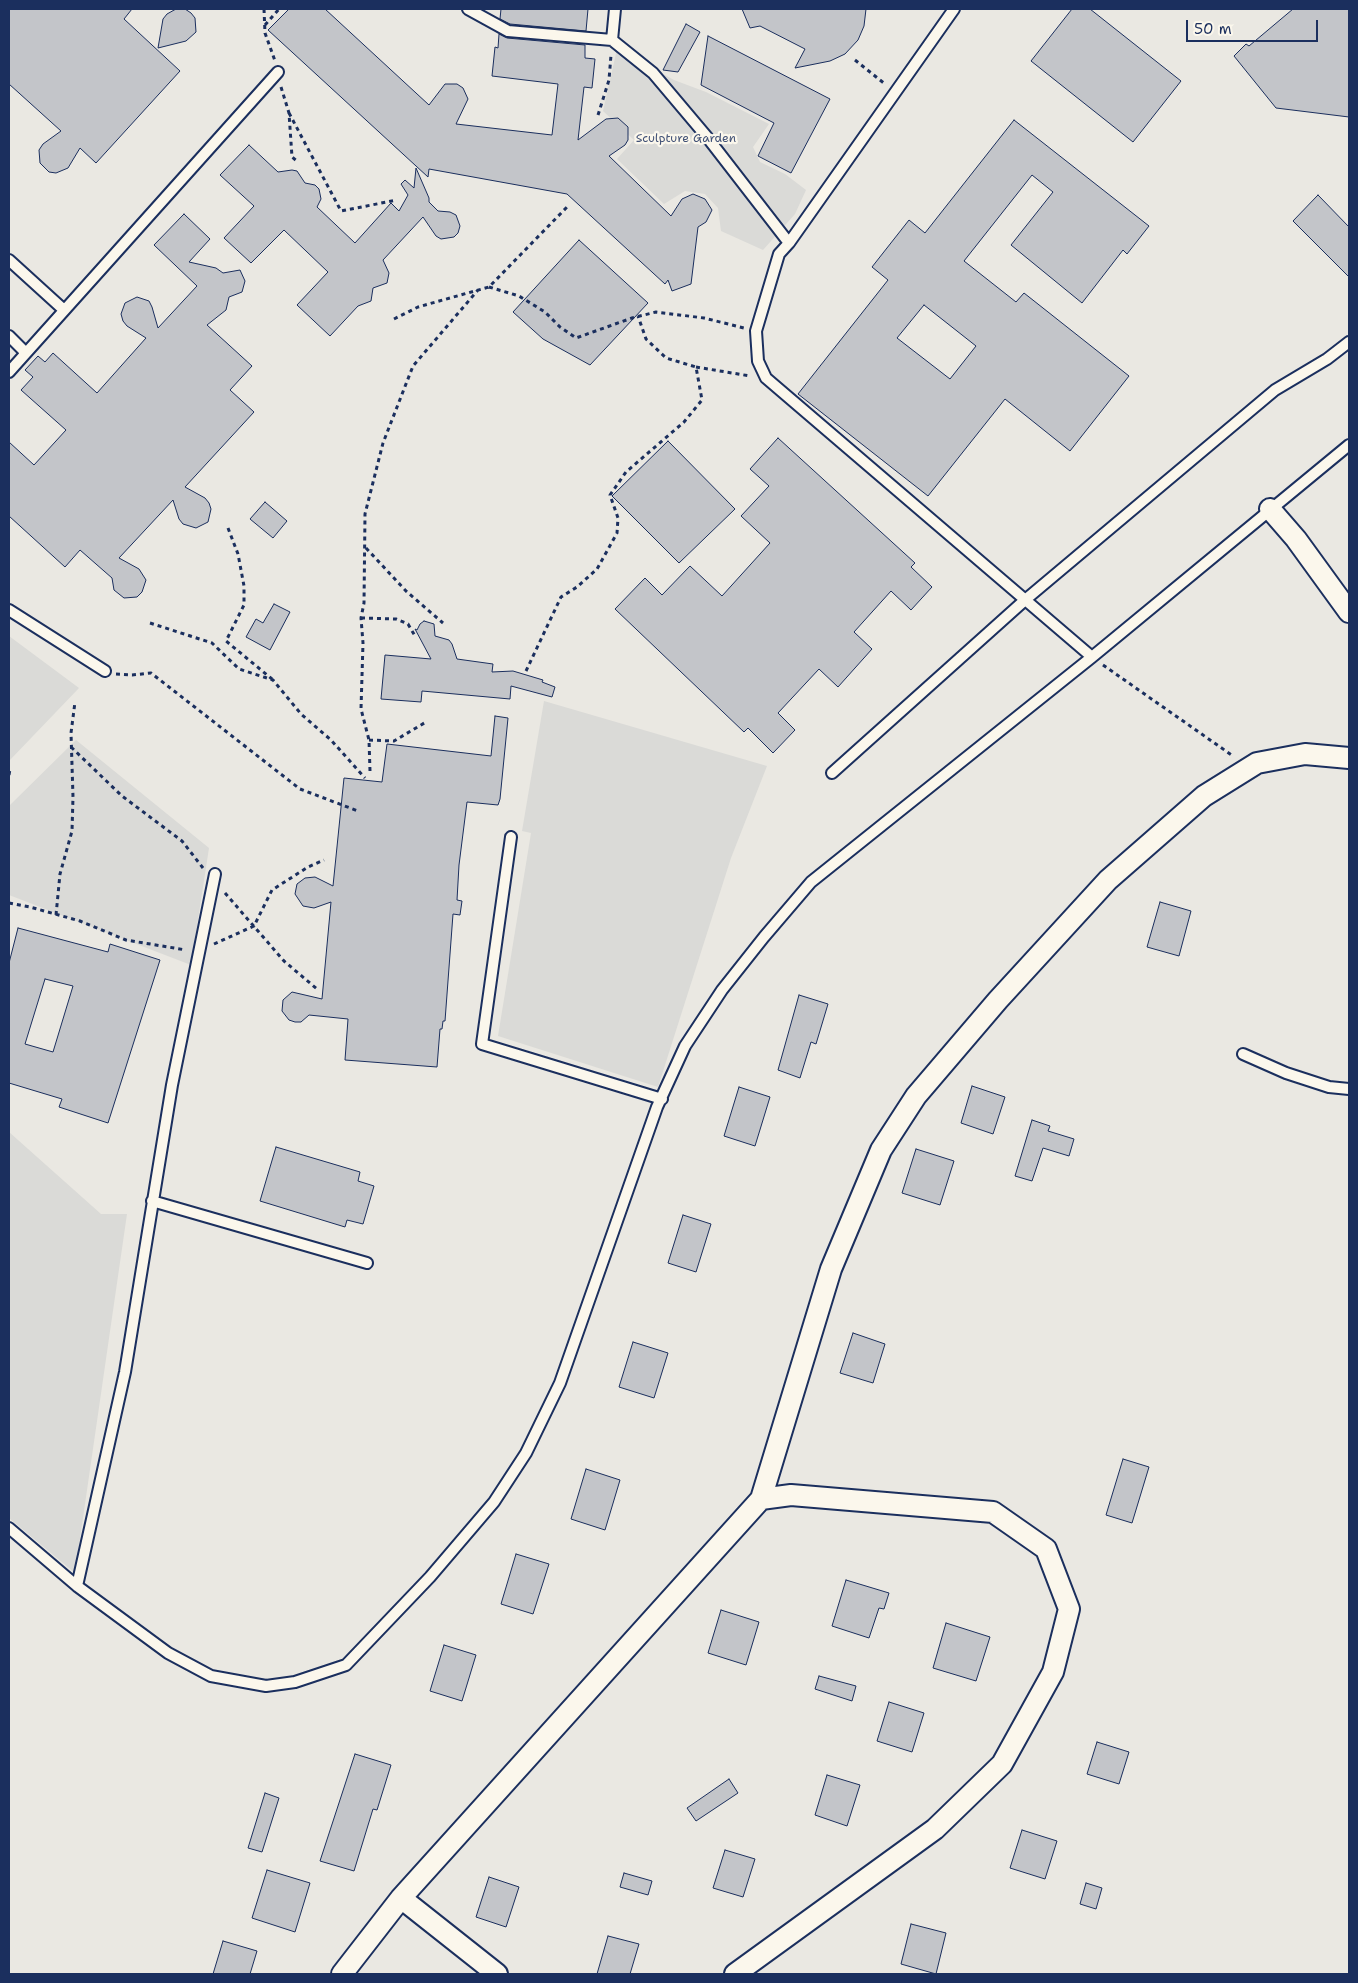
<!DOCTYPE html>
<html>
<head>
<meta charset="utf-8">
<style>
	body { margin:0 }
	#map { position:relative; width:1358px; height:1983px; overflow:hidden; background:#fbf7ec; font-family:"Shantell Sans",sans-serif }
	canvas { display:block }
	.frame { position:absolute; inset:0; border:10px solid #1b2f5e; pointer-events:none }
	.scale { position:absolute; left:1186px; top:20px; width:132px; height:22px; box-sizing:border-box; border:2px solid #1b2f5e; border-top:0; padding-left:6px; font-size:15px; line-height:18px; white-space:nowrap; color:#1b2f5e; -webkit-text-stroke:4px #fbf7ec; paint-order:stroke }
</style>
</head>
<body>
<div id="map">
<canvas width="1358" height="1983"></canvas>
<div class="frame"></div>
<div class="scale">50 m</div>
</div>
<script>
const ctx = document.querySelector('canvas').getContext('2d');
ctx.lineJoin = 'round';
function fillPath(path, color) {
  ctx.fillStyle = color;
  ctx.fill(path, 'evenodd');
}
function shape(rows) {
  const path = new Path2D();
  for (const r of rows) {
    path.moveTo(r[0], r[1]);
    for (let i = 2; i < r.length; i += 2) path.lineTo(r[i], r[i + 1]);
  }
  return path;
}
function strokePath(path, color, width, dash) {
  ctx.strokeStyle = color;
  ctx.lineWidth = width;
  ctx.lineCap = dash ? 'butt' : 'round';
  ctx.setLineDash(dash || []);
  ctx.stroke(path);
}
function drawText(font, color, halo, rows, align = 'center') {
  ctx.font = font + ' "Shantell Sans",sans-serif';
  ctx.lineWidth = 4.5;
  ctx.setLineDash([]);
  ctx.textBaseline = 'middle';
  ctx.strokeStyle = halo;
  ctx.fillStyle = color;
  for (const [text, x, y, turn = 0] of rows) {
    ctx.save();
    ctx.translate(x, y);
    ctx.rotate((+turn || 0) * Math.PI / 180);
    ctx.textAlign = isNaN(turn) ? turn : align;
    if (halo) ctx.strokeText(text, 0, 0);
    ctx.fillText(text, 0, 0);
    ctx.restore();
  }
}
fillPath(shape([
	[9,9,1349,9,1349,1974,9,1974]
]), '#eae8e2');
fillPath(shape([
	[617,49,674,80,706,92,769,124,753,147,760,162,785,174,806,190,795,214,763,250,721,231,718,208,705,194,685,191,664,204,617,159,634,140,603,111],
	[9,636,79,688,9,761],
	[544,701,767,766,731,858,658,1087,498,1036,531,833,522,831],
	[76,740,209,848,191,965,9,895,9,806],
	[9,1132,101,1214,127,1214,75,1573,9,1518]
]), '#dadad7');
const building = shape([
	[9,9,132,9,124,19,180,71,96,163,80,148,68,168,56,173,49,172,40,163,39,150,43,144,61,131,9,84,9,9],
	[176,9,185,9,191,13,195,18,196,32,186,41,158,48,163,19,167,14,176,9],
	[289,9,325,9,429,105,445,84,457,84,463,88,468,99,456,124,552,135,558,84,492,76,495,47,498,48,499,34,507,38,585,45,585,58,595,59,592,88,584,87,578,140,606,119,618,118,628,127,628,140,625,145,609,156,671,216,682,199,693,194,705,199,712,210,706,222,698,227,691,284,672,291,668,280,665,284,567,194,429,169,428,177,268,30,289,9],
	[501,9,588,9,586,31,510,24,500,19,501,9],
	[742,9,866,9,864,26,858,40,845,54,830,61,795,68,805,49,760,26,750,28,742,9],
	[1072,9,1090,9,1181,81,1133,142,1031,61,1072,9],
	[1293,9,1349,9,1349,117,1276,108,1234,56,1246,44,1249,46,1293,9],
	[686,24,700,32,678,72,663,70,686,24],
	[708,36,830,99,791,173,758,156,774,123,701,85,708,36],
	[1014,120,1149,226,1127,254,1123,250,1082,303,1011,245,1053,192,1032,175,964,261,1016,302,1024,293,1129,376,1070,451,1005,399,928,496,798,394,888,280,872,267,909,220,925,233,1014,120],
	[924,305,976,346,950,379,897,338,924,305],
	[249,145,278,172,292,170,297,171,305,183,315,185,319,189,321,199,317,207,355,243,391,203,399,211,408,195,401,184,405,180,414,188,416,168,429,198,429,202,438,211,450,212,456,215,460,226,458,233,454,237,441,239,436,236,423,217,383,260,389,273,387,283,373,288,371,301,358,306,330,336,297,305,328,272,284,230,251,263,224,238,254,206,220,175,249,145],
	[1318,195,1349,227,1349,277,1293,221,1318,195],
	[184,214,210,239,189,262,216,268,223,273,240,270,245,281,242,292,229,297,226,310,207,325,252,366,230,390,254,412,185,487,205,498,209,503,211,509,208,522,196,528,183,524,179,519,173,500,119,558,139,569,146,580,142,592,137,597,124,598,114,590,112,578,80,550,65,567,9,516,9,442,34,465,66,430,21,390,33,377,25,370,38,356,45,362,53,353,97,393,146,338,127,326,123,321,121,314,125,303,137,297,149,301,152,307,158,328,197,286,154,245,184,214],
	[579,240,648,303,590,365,543,339,513,312,579,240],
	[778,438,915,563,911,567,932,587,911,610,891,591,854,632,872,649,838,687,819,669,778,713,795,730,773,753,748,728,744,732,615,609,645,578,662,595,690,566,722,596,770,543,741,516,769,486,750,469,778,438],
	[668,441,735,509,679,563,612,496,668,441],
	[265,502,287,521,273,538,250,519,265,502],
	[274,604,290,612,270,650,246,637,256,619,263,623,274,604],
	[424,621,434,624,435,636,449,640,452,644,457,659,493,664,492,672,513,671,543,680,542,682,555,687,552,697,511,686,510,699,422,691,421,702,381,699,385,655,431,659,415,629,417,630,420,624,424,621],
	[495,716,508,718,500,799,498,805,467,802,459,865,457,900,462,901,460,915,453,914,445,1021,443,1021,442,1029,440,1029,437,1067,345,1060,348,1019,309,1015,301,1022,295,1022,289,1020,282,1011,283,1000,292,992,322,999,331,902,314,908,303,906,295,894,297,884,305,878,315,877,333,886,344,778,382,782,387,744,491,756,495,716],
	[1160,902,1191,911,1179,956,1147,947,1160,902],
	[18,928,108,952,110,944,160,960,108,1123,59,1107,62,1099,9,1083,9,963,18,928],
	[45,979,73,986,53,1052,25,1044,45,979],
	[799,995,828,1004,816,1044,811,1042,800,1078,778,1070,799,995],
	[972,1086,1005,1097,993,1134,961,1123,972,1086],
	[739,1087,770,1097,755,1146,724,1136,739,1087],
	[1032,1120,1050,1126,1048,1131,1074,1139,1069,1156,1043,1148,1032,1181,1015,1176,1032,1120],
	[276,1147,360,1172,358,1181,374,1186,363,1224,347,1220,345,1227,260,1201,276,1147],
	[916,1149,954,1161,940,1205,902,1193,916,1149],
	[683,1215,711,1224,696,1272,668,1263,683,1215],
	[853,1333,885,1344,873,1383,840,1373,853,1333],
	[633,1342,668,1353,654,1398,619,1387,633,1342],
	[1123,1459,1149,1467,1132,1523,1106,1515,1123,1459],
	[586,1469,620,1480,605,1530,571,1519,586,1469],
	[516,1554,549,1564,533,1614,501,1604,516,1554],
	[846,1580,889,1593,884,1609,879,1608,869,1638,832,1626,846,1580],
	[721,1610,759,1622,746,1665,708,1653,721,1610],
	[946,1623,990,1637,976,1681,933,1668,946,1623],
	[444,1645,476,1655,462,1701,430,1691,444,1645],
	[819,1676,856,1686,852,1701,815,1689,819,1676],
	[889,1702,924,1713,912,1752,877,1741,889,1702],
	[1097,1742,1129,1752,1119,1784,1087,1774,1097,1742],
	[355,1754,391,1765,377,1810,373,1809,354,1871,320,1861,355,1754],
	[827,1775,860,1785,847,1826,815,1815,827,1775],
	[729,1779,738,1793,696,1821,687,1808,729,1779],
	[265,1793,279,1798,262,1852,248,1848,265,1793],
	[1022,1830,1057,1841,1045,1879,1010,1868,1022,1830],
	[725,1850,755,1859,743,1897,713,1888,725,1850],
	[267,1870,310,1883,295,1932,252,1918,267,1870],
	[624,1873,652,1881,648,1895,620,1887,624,1873],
	[489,1877,519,1887,506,1927,476,1917,489,1877],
	[1086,1883,1102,1888,1096,1909,1080,1904,1086,1883],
	[911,1924,946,1933,936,1974,901,1964,911,1924],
	[608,1936,639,1944,630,1974,597,1974,608,1936],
	[223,1941,257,1951,250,1974,213,1974,223,1941]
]);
fillPath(building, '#c3c5c9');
strokePath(building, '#1b2f5e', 1);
const service = shape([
	[468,9,508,31,612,40,653,73,707,137,789,243,779,254,756,331,758,361,766,378,1092,657],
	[612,40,615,9],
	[789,243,954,9],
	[9,260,64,310],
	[9,336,26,353],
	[9,372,278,72],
	[9,610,105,671],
	[832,773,1025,600,1275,390,1327,359,1349,342],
	[511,837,482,1044,662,1099],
	[1243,1054,1286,1073,1329,1087,1349,1089],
	[152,1201,367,1263],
	[9,1528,77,1586,168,1653,211,1676,266,1686,295,1682,346,1665,430,1577,494,1502,526,1453,560,1383,657,1107,685,1046,722,990,764,937,811,882,1092,657,1349,445],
	[77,1586,125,1372,172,1085,215,874]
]);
const minor = shape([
	[1270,509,1296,539,1349,612],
	[401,1898,497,1974],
	[342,1974,401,1898,761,1499,831,1269,881,1150,916,1096,998,1000,1108,880,1204,796,1257,763,1305,754,1349,758],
	[735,1974,935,1829,1002,1764,1053,1672,1069,1609,1046,1549,993,1512,791,1495,761,1499]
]);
strokePath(service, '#1b2f5e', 14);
strokePath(minor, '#1b2f5e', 24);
strokePath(shape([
	[264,9,265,33,275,61],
	[265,25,279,9],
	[855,60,885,84],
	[281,87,289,113,292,157,298,162],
	[289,113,341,211,397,200],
	[598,115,609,80,611,55],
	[489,287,519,296,545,312,560,327,576,338,632,318,656,312,704,318,744,328],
	[394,319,418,307,489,287,568,206],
	[696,367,750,376],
	[228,528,238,554,244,586,244,605,226,641,272,679],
	[366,548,406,591,443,623],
	[361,618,396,619,408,624,415,636],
	[150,623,212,643,239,669,273,680,301,714,331,740,365,778],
	[1103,665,1233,756],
	[526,671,561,597,577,587,597,569,617,533,618,518,610,495,626,472,684,422,702,400,696,367,666,358,646,339,638,316],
	[116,674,132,675,151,673,300,789,358,811],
	[369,740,394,741,426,722],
	[71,747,122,796,182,841,203,868],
	[370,771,369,740,361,709,363,643,361,618,364,603,365,514,383,443,413,366,478,290],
	[9,775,10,769],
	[225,893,284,961,317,989],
	[9,903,30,907,80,921,126,940,186,950],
	[56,915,60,874,72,831,73,797,71,733,75,702],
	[214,944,254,926,272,890,308,867,324,860]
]), '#1b2f5e', 3, [4, 4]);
strokePath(service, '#fbf7ec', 10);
strokePath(minor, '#fbf7ec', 20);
drawText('12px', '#415176', '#fbf7ec', [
	["Sculpture Garden",686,139]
]);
</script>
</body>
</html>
